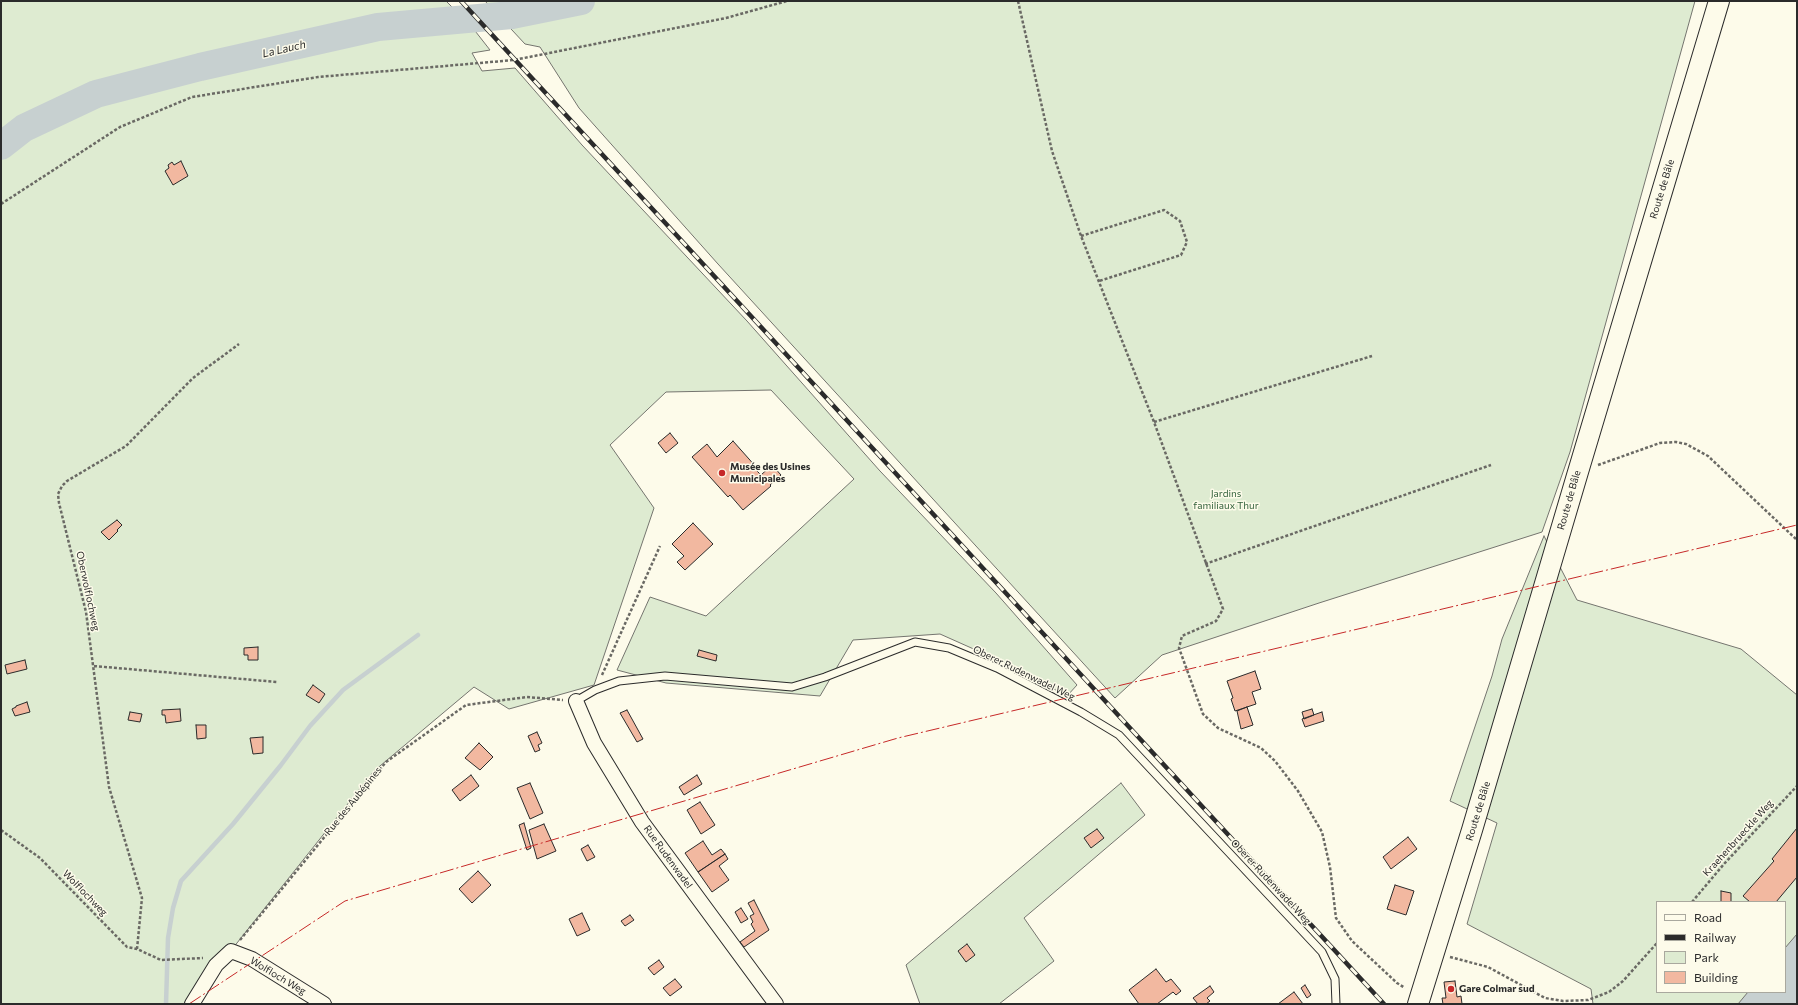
<!DOCTYPE html>
<html>
<head>
<meta charset="utf-8">
<style>
	body { margin:0 }
	#map { position:relative; width:1798px; height:1005px; overflow:hidden; background:#fdfbea; font-family:Commissioner,sans-serif }
	canvas { display:block }
	.frame { position:absolute; inset:0; border:2px solid #2b2b2b; pointer-events:none }
	.legend { position:absolute; left:1656px; top:901px; width:130px; height:92px; box-sizing:border-box; background:#fdfbea; border:1px solid #a9a89e; margin:0; padding:5px 7px; list-style:none; font-size:12px; color:#2b2b2b }
	.legend li { display:flex; align-items:center; gap:8px; height:20px }
	.legend b { width:20px; border:1px solid #a9a89e }
</style>
</head>
<body>
<div id="map">
<canvas width="1798" height="1005"></canvas>
<div class="frame"></div>
<ul class="legend">
<li><b style="height:5px;background:#fdfbea"></b>Road</li>
<li><b style="height:5px;background:#2b2b2b"></b>Railway</li>
<li><b style="height:11px;background:#deebd1"></b>Park</li>
<li><b style="height:11px;background:#f2b8a0"></b>Building</li>
</ul>
</div>
<script>
const ctx = document.querySelector('canvas').getContext('2d');
ctx.lineJoin = 'round';
function fillPath(path, color) {
  ctx.fillStyle = color;
  ctx.fill(path, 'evenodd');
}
function shape(rows) {
  const path = new Path2D();
  for (const r of rows) {
    path.moveTo(r[0], r[1]);
    for (let i = 2; i < r.length; i += 2) path.lineTo(r[i], r[i + 1]);
  }
  return path;
}
function strokePath(path, color, width, dash) {
  ctx.strokeStyle = color;
  ctx.lineWidth = width;
  ctx.lineCap = dash ? 'butt' : 'round';
  ctx.setLineDash(dash || []);
  ctx.stroke(path);
}
function drawText(font, color, halo, rows, align = 'center') {
  ctx.font = font + ' Commissioner,sans-serif';
  ctx.lineWidth = 3;
  ctx.setLineDash([]);
  ctx.textBaseline = 'middle';
  ctx.strokeStyle = halo;
  ctx.fillStyle = color;
  for (const [text, x, y, turn = 0] of rows) {
    ctx.save();
    ctx.translate(x, y);
    ctx.rotate((+turn || 0) * Math.PI / 180);
    ctx.textAlign = isNaN(turn) ? turn : align;
    if (halo) ctx.strokeText(text, 0, 0);
    ctx.fillText(text, 0, 0);
    ctx.restore();
  }
}
const green = shape([
	[1,1,446,1,472,27,490,50,472,53,482,71,515,68,582,145,747,321,880,471,996,593,1077,685,1067,696,1005,663,940,634,853,640,820,696,666,683,617,670,650,597,706,616,854,479,771,390,666,392,610,445,654,508,594,685,509,709,474,687,374,771,233,948,205,977,185,1004,1,1004,1,1],
	[485,1,1695,1,1570,452,1542,532,1319,603,1162,655,1115,698,718,264,579,108,540,47,525,44,485,1],
	[1544,536,1577,600,1741,649,1797,695,1797,1004,1593,1004,1591,989,1467,924,1497,823,1450,801,1492,676,1502,639,1544,536],
	[1657,902,1785,902,1785,992,1657,992,1657,902],
	[1121,783,1145,815,1024,918,1054,961,999,1004,920,1004,906,965,1121,783]
]);
fillPath(green, '#deebd1');
strokePath(green, '#74746e', 1);
const water = shape([
	[1797,934,1797,1004,1738,1004,1748,992,1785,992,1785,948,1797,934]
]);
fillPath(water, '#c7d0d0');
strokePath(water, '#74746e', 1);
strokePath(shape([
	[166,1004,168,938,173,908,181,881,233,824,281,765,310,726,343,690,418,635]
]), '#c7d0d0', 4.5);
strokePath(shape([
	[1,146,24,128,96,94,200,67,378,27,512,15,581,1]
]), '#c7d0d0', 28);
const building = shape([
	[181,161,188,176,173,185,165,171,169,168,168,165,172,162,174,165,181,161],
	[670,433,678,443,666,453,658,443,670,433],
	[733,441,757,468,756,470,761,475,772,465,781,475,770,485,771,486,743,510,730,495,728,497,692,457,707,444,717,457,733,441],
	[117,520,122,525,117,530,118,531,109,540,101,532,117,520],
	[693,523,713,544,685,570,677,562,684,556,672,544,693,523],
	[258,647,258,660,248,660,248,655,244,655,244,648,258,647],
	[699,650,717,655,716,661,697,656,699,650],
	[25,660,27,669,7,674,5,665,25,660],
	[1255,671,1261,689,1252,692,1256,704,1235,711,1231,699,1233,698,1227,681,1255,671],
	[313,685,325,694,319,703,306,695,313,685],
	[27,702,30,712,15,716,12,709,16,707,16,706,27,702],
	[1247,707,1253,725,1241,729,1237,711,1247,707],
	[180,709,181,721,166,723,165,715,162,715,162,710,180,709],
	[1312,709,1314,715,1304,719,1302,712,1312,709],
	[627,710,643,739,637,742,620,713,627,710],
	[130,712,142,714,140,722,128,720,130,712],
	[1322,712,1324,721,1305,727,1302,719,1322,712],
	[196,725,206,725,206,738,197,739,196,725],
	[537,732,542,743,538,745,540,750,535,752,528,736,537,732],
	[263,737,263,753,253,754,250,738,263,737],
	[479,743,493,757,480,770,465,758,479,743],
	[471,775,479,786,460,801,452,790,471,775],
	[697,775,702,784,684,795,679,787,697,775],
	[530,783,543,813,530,819,517,788,530,783],
	[700,802,715,825,701,834,687,810,700,802],
	[524,823,531,848,527,850,519,825,524,823],
	[544,824,556,851,537,859,529,830,544,824],
	[1797,828,1797,877,1776,902,1750,902,1743,896,1774,861,1772,859,1797,828],
	[1097,829,1104,838,1091,848,1084,838,1097,829],
	[1408,837,1417,849,1391,869,1383,857,1408,837],
	[703,841,712,855,721,849,725,854,698,872,685,853,703,841],
	[588,845,595,857,587,861,581,849,588,845],
	[725,854,728,859,719,866,729,880,712,892,698,872,725,854],
	[478,871,491,885,472,903,459,889,478,871],
	[1395,885,1414,891,1406,915,1387,909,1395,885],
	[1721,891,1731,893,1731,902,1721,902,1721,891],
	[754,900,769,930,744,947,740,942,755,931,751,924,753,922,750,916,754,914,748,903,754,900],
	[741,908,748,919,741,923,735,912,741,908],
	[582,913,590,930,577,936,569,919,582,913],
	[630,915,634,920,625,926,621,921,630,915],
	[967,944,975,955,966,962,958,951,967,944],
	[659,960,664,967,654,975,648,968,659,960],
	[1156,969,1166,982,1171,979,1181,991,1176,995,1173,992,1157,1004,1139,1004,1129,990,1156,969],
	[675,979,682,987,670,996,663,988,675,979],
	[1455,981,1457,997,1461,996,1462,1004,1443,1004,1442,998,1446,998,1444,982,1455,981],
	[1305,985,1311,995,1307,998,1301,988,1305,985],
	[1210,986,1214,992,1207,998,1210,1001,1206,1004,1198,1004,1193,998,1210,986],
	[1294,992,1303,1004,1278,1004,1294,992]
]);
fillPath(building, '#f2b8a0');
strokePath(building, '#2b2b2b', 1);
const service = shape([
	[576,701,595,690,619,681,665,676,792,687,825,677,915,642,949,648,997,668,1081,712,1119,735,1322,952,1335,979,1336,1004]
]);
const minor = shape([
	[576,701,594,743,642,822,776,1004],
	[192,1004,216,965,231,951,252,959,324,1004]
]);
const secondary = shape([
	[1418,1004,1472,830,1578,472,1719,1]
]);
strokePath(service, '#2b2b2b', 9);
strokePath(minor, '#2b2b2b', 16);
strokePath(secondary, '#2b2b2b', 22);
strokePath(shape([
	[1018,1,1052,151,1081,236,1154,422,1223,609,1216,621,1182,636,1179,648,1203,714,1218,728,1261,748,1275,761,1298,791,1322,832,1330,867,1336,918,1352,941,1397,983,1405,988],
	[1,204,120,127,192,97,318,77,514,60,726,18,787,1],
	[1081,236,1164,210,1180,221,1187,242,1181,255,1099,281],
	[1154,422,1372,356],
	[1598,465,1660,443,1676,442,1686,444,1708,456,1797,540],
	[1205,564,1491,465],
	[94,666,277,682],
	[602,675,660,546],
	[1,830,40,858,127,947,137,949,161,960,203,958],
	[1692,902,1724,864,1797,786],
	[240,940,386,762,466,705,527,697,563,700],
	[137,949,142,898,109,787,86,612,59,503,58,494,62,486,67,481,126,446,193,378,239,344],
	[1450,957,1488,967,1545,998,1563,1001,1588,1000,1609,992,1623,981,1657,943]
]), '#6a6964', 2.5, [3, 2]);
strokePath(service, '#fdfbea', 7);
strokePath(minor, '#fdfbea', 14);
strokePath(secondary, '#fdfbea', 20);
const rail = shape([
	[461,1,1384,1004]
]);
strokePath(rail, '#2b2b2b', 4.5);
strokePath(rail, '#fdfbea', 3, [9]);
strokePath(shape([
	[189,1004,345,901,898,738,1797,525]
]), '#c62828', 1, [14, 3, 2, 3]);
for (const [x, y, r, color] of [
	[722,473,4,"#c62828"],
	[1451,989,4,"#c62828"]
]) {
  const dot = new Path2D();
  dot.arc(x, y, r, 0, 2 * Math.PI);
  ctx.fillStyle = color;
  ctx.fill(dot);
  strokePath(dot, '#fdfbea', 1.5);
}
drawText('10px', '#2b2b2b', '#fdfbea', [
	["Route de Bâle",1662,189,-73],
	["Route de Bâle",1569,500,-74],
	["Oberwolflochweg",88,591,78],
	["Oberer Rudenwadel Weg",1024,673,26],
	["Rue des Aubépines",353,801,-51],
	["Route de Bâle",1478,811,-73],
	["Kraehenbrueckle Weg",1738,838,-48],
	["Rue Rudenwadel",668,857,54],
	["Oberer Rudenwadel Weg",1271,882,47],
	["Wolflochweg",85,893,46],
	["Wolfloch Weg",278,976,31]
]);
drawText('bold 10px', '#2b2b2b', '#fdfbea', [
	["Musée des Usines",730,467],
	["Municipales",730,479],
	["Gare Colmar sud",1459,989]
], 'left');
drawText('10px', '#34623c', '#fdfbea', [
	["Jardins",1226,494],
	["familiaux Thur",1226,506]
]);
drawText('italic 11px', '#2b2b2b', '#fdfbea', [
	["La Lauch",284,49,-13]
]);
</script>
</body>
</html>
